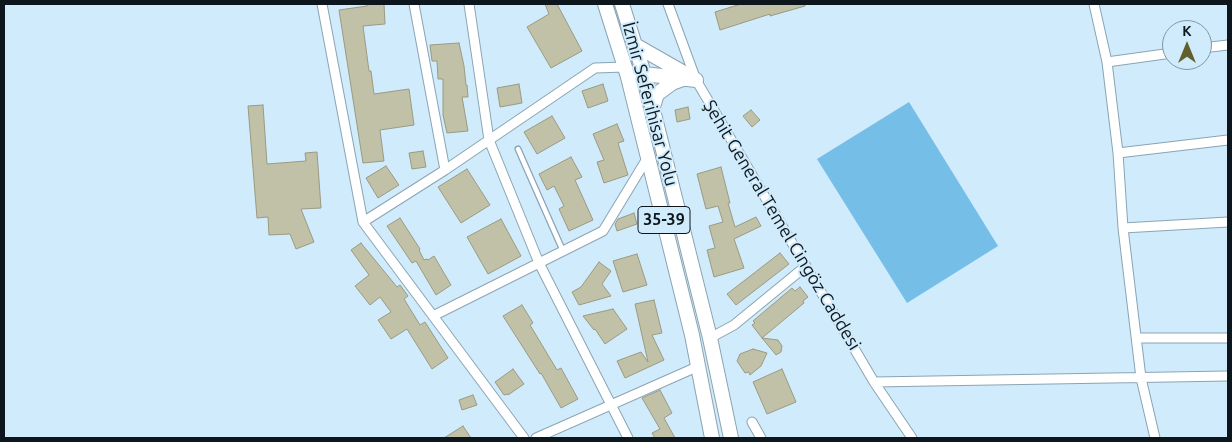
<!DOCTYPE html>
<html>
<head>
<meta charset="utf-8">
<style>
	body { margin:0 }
	#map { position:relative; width:1232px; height:442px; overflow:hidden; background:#d0ebfb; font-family:Ubuntu,sans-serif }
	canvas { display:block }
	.frame { position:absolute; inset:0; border:5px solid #0d161c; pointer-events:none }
	.north { position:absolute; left:1162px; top:20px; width:50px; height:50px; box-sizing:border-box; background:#d0ebfb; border:1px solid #8296a2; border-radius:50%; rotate:0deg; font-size:14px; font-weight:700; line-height:20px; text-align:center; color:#0d161c }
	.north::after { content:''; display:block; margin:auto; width:18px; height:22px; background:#61602d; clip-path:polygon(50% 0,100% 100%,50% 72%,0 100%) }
</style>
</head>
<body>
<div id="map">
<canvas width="1232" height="442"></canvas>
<div class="frame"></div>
<div class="north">K</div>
</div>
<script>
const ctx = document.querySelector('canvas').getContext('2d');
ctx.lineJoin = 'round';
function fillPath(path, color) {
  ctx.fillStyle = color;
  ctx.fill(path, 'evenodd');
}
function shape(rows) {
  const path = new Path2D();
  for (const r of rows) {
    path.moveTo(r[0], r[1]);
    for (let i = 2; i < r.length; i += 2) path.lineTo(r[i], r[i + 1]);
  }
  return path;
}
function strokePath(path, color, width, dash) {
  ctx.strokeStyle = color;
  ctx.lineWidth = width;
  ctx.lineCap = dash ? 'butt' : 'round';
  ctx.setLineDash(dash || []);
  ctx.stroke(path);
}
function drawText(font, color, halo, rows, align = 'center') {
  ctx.font = font + ' Ubuntu,sans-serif';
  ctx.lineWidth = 4;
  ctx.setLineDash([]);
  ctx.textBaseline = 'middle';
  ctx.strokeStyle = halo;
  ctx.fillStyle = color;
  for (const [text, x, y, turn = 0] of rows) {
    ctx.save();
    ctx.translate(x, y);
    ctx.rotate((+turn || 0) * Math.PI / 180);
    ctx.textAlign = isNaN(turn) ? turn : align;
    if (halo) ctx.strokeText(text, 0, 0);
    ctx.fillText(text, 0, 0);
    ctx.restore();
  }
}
fillPath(shape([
	[909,102,998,246,907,303,817,159]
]), '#75bee8');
const building = shape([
	[367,4,384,4,385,24,363,26,369,71,371,71,374,94,409,89,414,125,380,130,384,161,363,163,339,10,367,6,367,4],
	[545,4,557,4,582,51,551,68,527,27,549,14,545,4],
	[741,4,805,4,805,6,770,16,770,14,720,30,715,12,741,4],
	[459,43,464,66,466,85,467,85,468,97,462,97,468,131,447,133,443,115,443,79,438,79,437,61,432,61,430,45,459,43],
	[519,84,522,103,500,107,497,88,519,84],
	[603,84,608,101,588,108,582,91,603,84],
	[263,105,267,164,306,161,305,153,317,152,321,208,301,209,314,242,296,249,290,234,269,235,268,217,257,218,248,106,263,105],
	[688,107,690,119,677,122,675,110,688,107],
	[751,110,760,120,752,127,743,116,751,110],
	[552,116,565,138,537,154,524,132,552,116],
	[617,124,624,141,618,143,628,175,604,183,597,162,604,160,593,134,617,124],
	[423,151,426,167,412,169,409,153,423,151],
	[571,157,582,177,575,180,593,220,569,231,559,209,564,206,554,186,547,190,539,174,571,157],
	[386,166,399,185,378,198,366,178,386,166],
	[721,167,730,203,728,203,735,227,756,217,761,226,734,239,744,268,714,277,707,250,715,248,709,226,723,222,718,206,706,209,697,174,721,167],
	[467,169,490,205,461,223,438,187,467,169],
	[634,213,637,224,617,231,615,224,618,219,634,213],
	[400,218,420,249,419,250,424,260,427,259,428,260,434,256,451,285,436,295,416,261,412,263,387,226,400,218],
	[501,219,521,256,488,274,467,237,501,219],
	[361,243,397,287,400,285,408,296,404,299,420,325,425,322,448,358,432,369,407,329,391,339,378,320,391,312,380,297,370,305,355,286,369,275,351,250,361,243],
	[780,253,789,264,736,305,727,294,780,253],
	[637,254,647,285,623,292,613,261,637,254],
	[599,262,611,271,602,284,611,296,579,305,572,292,581,287,599,262],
	[800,287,808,297,803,301,804,303,762,338,752,325,755,323,753,321,792,288,795,291,800,287],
	[654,300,662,333,652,335,664,360,625,378,617,361,641,352,648,362,635,304,654,300],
	[522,305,533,323,530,325,557,370,561,368,578,399,561,408,541,373,540,374,503,316,522,305],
	[613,309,627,329,605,344,595,329,594,330,583,316,613,309],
	[762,338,778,340,782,346,781,352,776,355,762,338],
	[753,349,767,353,761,366,750,375,749,372,745,373,737,361,740,354,753,349],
	[513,369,524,384,508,395,508,394,504,395,495,382,513,369],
	[782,369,796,402,767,414,753,382,782,369],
	[660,390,672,413,664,418,675,438,655,438,652,433,660,429,642,398,660,390],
	[473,395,477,405,462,410,459,400,473,395],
	[463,426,471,438,444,438,463,426]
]);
fillPath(building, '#c1c1a7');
strokePath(building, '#9a9a81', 1);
const service = shape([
	[518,149,563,251]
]);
const minor = shape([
	[322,4,363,222,524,438],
	[414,4,445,170],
	[469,4,489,140,539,263,628,438],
	[668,4,696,80,874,382,912,438],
	[1094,4,1107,62,1118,153,1123,228,1141,378,1155,438],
	[1202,48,1228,45],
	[1107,62,1172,53],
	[1118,153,1228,140],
	[363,222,445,170,595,68,625,67],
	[1123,228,1228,222],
	[433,316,603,231,648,157],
	[710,338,734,325,806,266],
	[1137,338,1228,338],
	[874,382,1228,376],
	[752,422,761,438],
	[536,438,699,366]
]);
const primary = shape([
	[605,4,628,77,692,335,712,438],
	[622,4,644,74,710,338,731,438],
	[635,45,691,77],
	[637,72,644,74,696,80],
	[653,107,657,94,672,83,683,79]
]);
strokePath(service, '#8ba4b3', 7);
strokePath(minor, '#8ba4b3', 11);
strokePath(primary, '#8ba4b3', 16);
strokePath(service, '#fff', 4.5);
strokePath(minor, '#fff', 9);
strokePath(primary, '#fff', 14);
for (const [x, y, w] of [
	[664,220,52]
]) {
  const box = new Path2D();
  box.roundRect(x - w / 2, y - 13.5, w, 27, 4);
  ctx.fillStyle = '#d0ebfb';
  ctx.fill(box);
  strokePath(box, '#0d161c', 1);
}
drawText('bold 16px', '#0d161c', null, [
	["35-39",664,220]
]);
drawText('18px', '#0d161c', '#d0ebfb', [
	["İzmir Seferihisar Yolu",650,104,75],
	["Şehit General Temel Cingöz Caddesi",782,225,59]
]);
</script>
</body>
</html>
